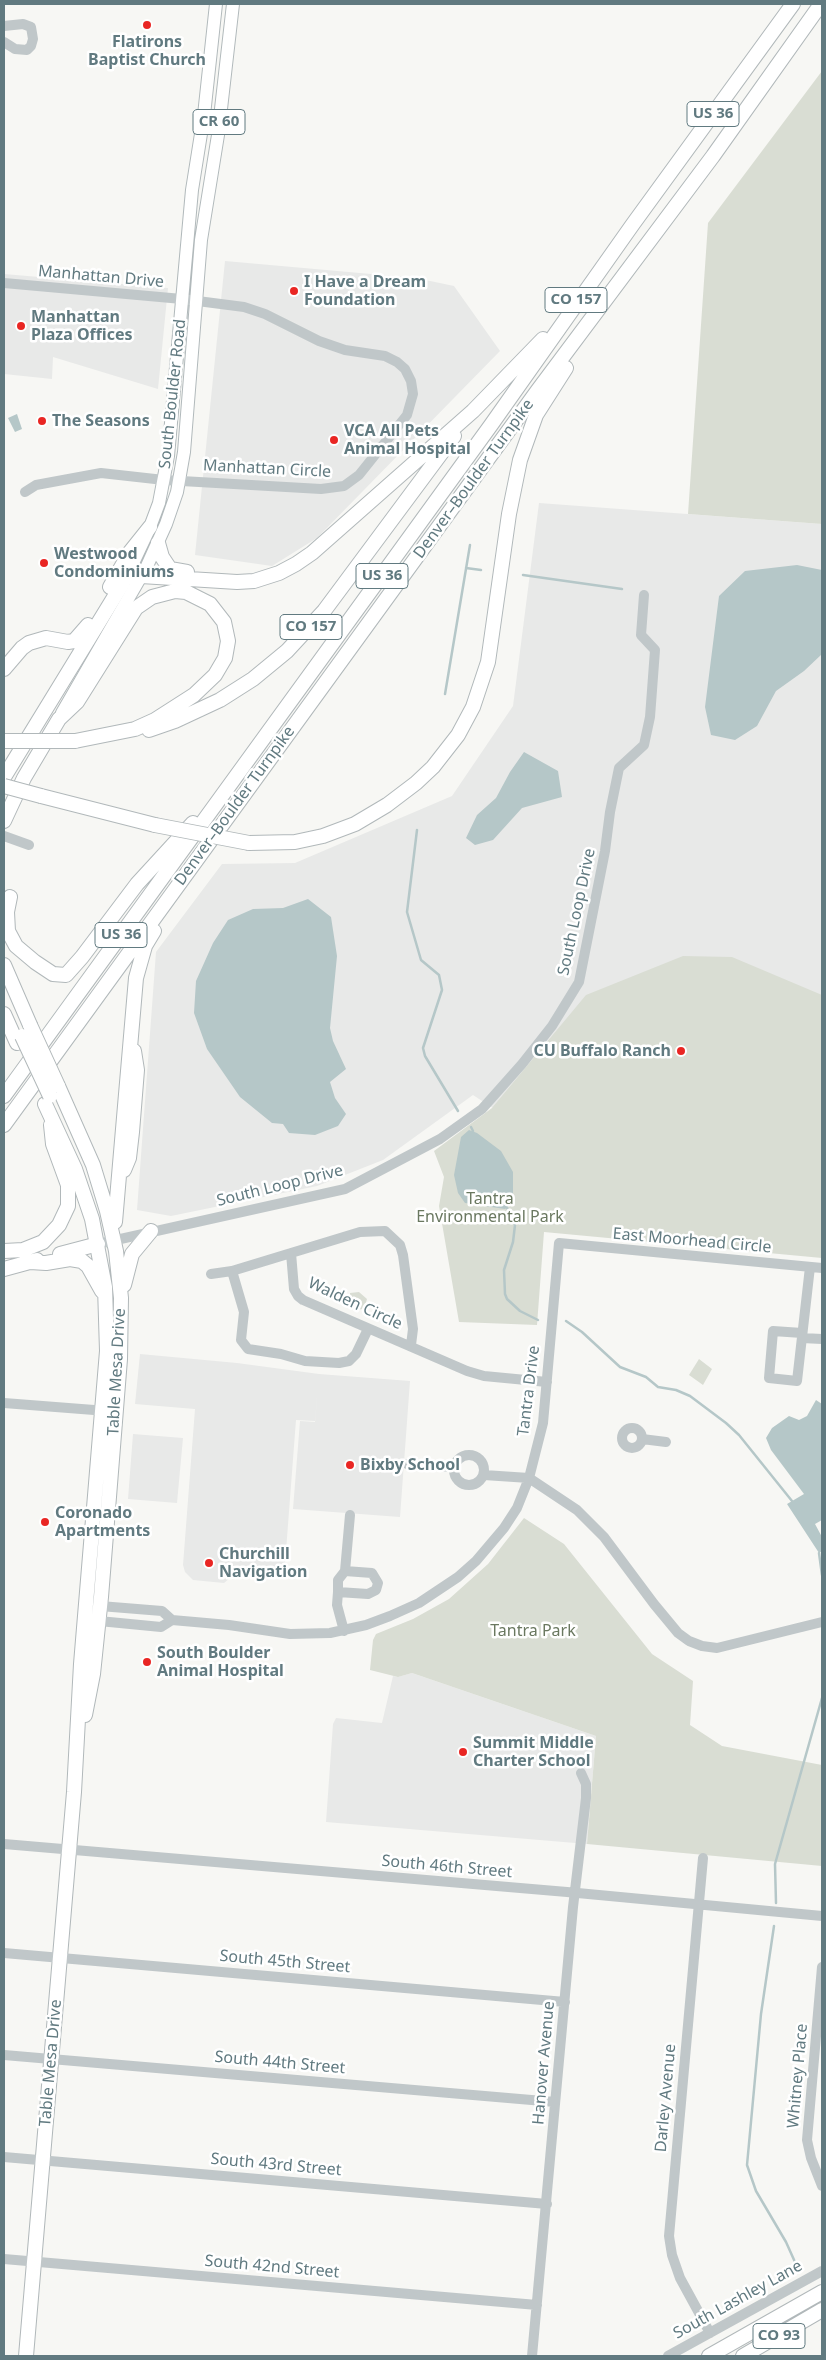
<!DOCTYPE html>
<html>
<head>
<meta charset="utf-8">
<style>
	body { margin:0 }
	#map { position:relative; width:826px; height:2360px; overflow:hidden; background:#f7f7f4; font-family:"Noto Sans",sans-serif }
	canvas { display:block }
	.frame { position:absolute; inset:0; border:5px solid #617a80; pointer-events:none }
</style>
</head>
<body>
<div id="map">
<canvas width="826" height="2360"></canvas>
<div class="frame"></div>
</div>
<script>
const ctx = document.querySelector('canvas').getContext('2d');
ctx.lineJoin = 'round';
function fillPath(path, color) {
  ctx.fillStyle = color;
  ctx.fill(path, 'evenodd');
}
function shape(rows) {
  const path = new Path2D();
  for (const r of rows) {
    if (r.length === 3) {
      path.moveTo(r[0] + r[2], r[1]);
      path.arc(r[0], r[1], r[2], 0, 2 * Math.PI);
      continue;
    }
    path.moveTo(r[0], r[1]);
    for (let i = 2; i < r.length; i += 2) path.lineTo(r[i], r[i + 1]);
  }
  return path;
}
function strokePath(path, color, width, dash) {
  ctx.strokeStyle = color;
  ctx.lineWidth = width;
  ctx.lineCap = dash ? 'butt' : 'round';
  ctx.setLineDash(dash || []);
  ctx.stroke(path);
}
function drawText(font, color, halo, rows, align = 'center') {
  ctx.font = font + ' "Noto Sans",sans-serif';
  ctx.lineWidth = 5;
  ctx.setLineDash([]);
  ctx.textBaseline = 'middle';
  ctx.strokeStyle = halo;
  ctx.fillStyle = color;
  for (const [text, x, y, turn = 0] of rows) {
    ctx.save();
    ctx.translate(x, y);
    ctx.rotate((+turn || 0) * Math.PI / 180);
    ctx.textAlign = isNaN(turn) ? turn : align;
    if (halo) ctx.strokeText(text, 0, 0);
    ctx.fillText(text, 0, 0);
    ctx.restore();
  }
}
fillPath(shape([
	[225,261,416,278,454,286,500,351,317,538,272,566,195,555],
	[4,274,168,288,158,389,53,357,52,379,4,374],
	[539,503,822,524,822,1258,517,1124,473,1095,383,1160,317,1186,171,1216,137,1210,156,952,222,864,295,863,452,796,513,706],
	[140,1354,237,1363,319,1374,410,1381,400,1517,293,1509,300,1421,315,1422,318,1386,315,1421,296,1420,284,1577,236,1573,224,1583,193,1580,185,1572,183,1565,195,1409,135,1404],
	[133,1434,183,1438,177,1503,128,1499],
	[412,1673,596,1736,587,1844,326,1822,333,1724,336,1718,382,1723,393,1676,398,1677]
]), '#e8e9e8');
fillPath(shape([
	[822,71,822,524,688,514,708,223],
	[683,956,732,957,822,995,822,1258,544,1232,537,1325,459,1322,439,1206,444,1177,434,1151,492,1108,586,995],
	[359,1292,367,1299,364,1309,352,1310,345,1305,346,1296,350,1296,350,1293],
	[699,1359,712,1369,703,1385,689,1375],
	[524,1518,564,1544,652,1654,693,1681,690,1725,722,1746,822,1765,822,1866,587,1844,596,1736,412,1673,398,1677,370,1670,373,1640,376,1634,413,1619,449,1599,488,1564]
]), '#d9ddd3');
fillPath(shape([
	[17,414,22,429,15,432,8,418],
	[797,565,822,570,822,654,804,671,776,691,757,726,735,740,711,735,705,707,719,596,745,571],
	[524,752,558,771,562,797,522,808,493,840,475,845,466,838,477,815,496,798,510,772],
	[308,899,331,917,337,956,330,1028,333,1041,346,1069,330,1082,335,1098,346,1114,338,1126,315,1135,289,1133,283,1124,272,1123,240,1097,207,1049,194,1013,196,981,213,943,228,920,253,909,283,908],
	[469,1130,477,1133,501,1151,513,1172,513,1192,510,1205,505,1209,465,1203,458,1193,454,1175,461,1137],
	[816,1400,822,1404,822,1520,815,1524,822,1537,822,1551,819,1553,787,1504,804,1494,771,1450,766,1438,772,1428,789,1416,799,1420,807,1416]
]), '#b5c7c8');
strokePath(shape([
	[466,568,481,570],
	[523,575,622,589],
	[445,694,470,545],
	[417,830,407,912,421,960,439,975,442,990,423,1048,425,1056,458,1111],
	[471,1127,473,1131],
	[507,1208,513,1215,515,1225,513,1242,504,1270,505,1294,507,1299,520,1311,538,1320],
	[566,1321,582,1332,620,1367,646,1377,658,1387,676,1390,690,1396,726,1423,739,1435,792,1501],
	[819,1553,822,1575],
	[776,1903,775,1864,822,1698],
	[774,1926,761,2014,747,2165,756,2191,786,2242,799,2271]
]), '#b5c7c8', 2.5);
const major = shape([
	[126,578,150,527,159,503,168,456,192,190,204,115,216,4],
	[62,713,147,566,166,524,177,492,184,452,201,240,218,135,233,4]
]);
const highway = shape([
	[158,543,162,557,170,569,187,572],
	[110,587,130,552,150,527],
	[4,669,22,648,29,643,46,638,68,642,74,641,88,625],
	[149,730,175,721,220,700,253,679,287,651,324,611,454,436],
	[4,777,126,578,141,576,237,582,254,581,279,573,296,564,312,553,473,411,543,339],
	[41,796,155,825],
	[4,821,24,778,59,719,77,702,136,608,152,597,175,591,186,592,210,604,224,622,228,641,225,658,215,675,194,695,155,720,135,729,75,741],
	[249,843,295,842,323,836,355,824,387,805,416,783,433,767,458,735,473,707,488,662,509,514,520,460,536,415,566,368],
	[10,897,7,912,8,931,16,946,35,962,53,974,66,975,82,957,137,884,193,823],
	[4,965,30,1025],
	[4,1014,17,1043],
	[58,1086,93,1165,107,1211,116,1251,121,1298,120,1359,101,1597,93,1674,85,1715],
	[4,1096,491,425,633,224,793,4],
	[4,1125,538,390,713,156,821,4],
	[124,1170,129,1158,132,1132,137,1070,134,1051],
	[115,1222,136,978,145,946,154,931],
	[4,1251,23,1250,43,1242,59,1225,68,1206,68,1185,53,1144,51,1125],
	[60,1254,98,1244],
	[30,1262,46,1263,70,1259,82,1261,88,1266,102,1291],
	[4,1269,37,1260],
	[124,1285,132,1254,151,1231],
	[26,2356,74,1792,81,1664,107,1351,105,1287,92,1219,75,1169,45,1104],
	[709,2356,822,2292],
	[743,2356,822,2310]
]);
strokePath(major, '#b1b9bb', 14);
strokePath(highway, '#b1b8ba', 16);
strokePath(shape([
	[4,26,23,24,31,27,33,39,31,46,27,50,15,49,4,42],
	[4,283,182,299,244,307,265,314,319,341,345,350,385,356,397,362,405,369,411,381,413,394,407,415,359,475,344,486,321,489,164,480,101,473,36,485,25,492],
	[4,836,29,845],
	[98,1244,345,1189,440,1139,482,1109,522,1064,552,1026,579,982,605,851,610,812,619,768,644,745,650,717,655,650,641,635,644,595],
	[291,1253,294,1289,298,1296,303,1300,467,1371,484,1376,547,1382],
	[232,1271,244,1312,241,1340,248,1349,281,1354,305,1361,339,1363,349,1361,356,1354,368,1329],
	[211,1274,232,1271,360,1232,385,1231,400,1245,403,1255,413,1329,411,1345],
	[802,1333,773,1331,769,1378,797,1381,810,1267],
	[802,1338,822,1339],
	[4,1403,107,1411],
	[632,1438,10],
	[642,1439,666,1442],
	[469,1470,15],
	[407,1464,455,1467],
	[484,1475,529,1478,577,1510,604,1537,654,1604,678,1633,689,1641,702,1646,717,1648,822,1622],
	[338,1592,338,1580,345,1571],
	[95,1608,100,1606,162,1611,172,1620,229,1625,290,1634,330,1633,366,1625,390,1616,419,1603,458,1577,476,1561,504,1528,517,1508,529,1478,543,1423,559,1243,822,1268],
	[93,1616,99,1621,161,1627,172,1620],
	[344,1631,337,1605,338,1592,368,1594,376,1590,378,1583,372,1573,345,1571,350,1515],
	[4,1844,567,1892,822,1916],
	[703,1858,669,2236,672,2255,680,2278,710,2333],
	[4,1953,565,2002],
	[822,1967,807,2140,811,2158,822,2186],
	[4,2055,555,2102],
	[4,2157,547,2204],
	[4,2259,537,2305],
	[532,2356,573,1907,586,1798,586,1784,581,1773],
	[668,2356,822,2271]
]), '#c0c7c9', 10);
strokePath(major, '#fff', 12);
strokePath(highway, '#fff', 14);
const highwayBridge = shape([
	[4,741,75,741],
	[4,786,41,796],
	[155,825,249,843],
	[30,1025,58,1086],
	[22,1036,50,1096]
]);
strokePath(highwayBridge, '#b1b8ba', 16, []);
strokePath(highwayBridge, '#fff', 14);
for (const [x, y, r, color] of [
	[147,25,5,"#e92623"],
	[294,291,5,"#e92623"],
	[21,326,5,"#e92623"],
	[42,421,5,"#e92623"],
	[334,440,5,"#e92623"],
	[44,563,5,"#e92623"],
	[681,1051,5,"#e92623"],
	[350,1465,5,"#e92623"],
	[45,1522,5,"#e92623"],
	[209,1563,5,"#e92623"],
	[147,1662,5,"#e92623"],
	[463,1752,5,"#e92623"]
]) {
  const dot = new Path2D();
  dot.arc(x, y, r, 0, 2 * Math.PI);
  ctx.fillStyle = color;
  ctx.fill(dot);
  strokePath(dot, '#fff', 2);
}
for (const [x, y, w] of [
	[713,114,52],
	[219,122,52],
	[576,300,62],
	[382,576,52],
	[311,627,62],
	[121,935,52],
	[779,2336,52]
]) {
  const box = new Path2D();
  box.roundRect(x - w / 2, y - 12.5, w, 25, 4);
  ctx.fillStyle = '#fff';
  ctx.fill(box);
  strokePath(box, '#617a80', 1);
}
drawText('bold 15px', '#617a80', null, [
	["US 36",713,114],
	["CR 60",219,122],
	["CO 157",576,300],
	["US 36",382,576],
	["CO 157",311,627],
	["US 36",121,935],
	["CO 93",779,2336]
]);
drawText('bold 16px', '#617a80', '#fff', [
	["Flatirons",147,42,"center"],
	["Baptist Church",147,60,"center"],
	["I Have a Dream",304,282],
	["Foundation",304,300],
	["Manhattan",31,317],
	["Plaza Offices",31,335],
	["The Seasons",52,421],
	["VCA All Pets",344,431],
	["Animal Hospital",344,449],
	["Westwood",54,554],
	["Condominiums",54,572],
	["CU Buffalo Ranch",671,1051,"right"],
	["Bixby School",360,1465],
	["Coronado",55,1513],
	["Apartments",55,1531],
	["Churchill",219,1554],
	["Navigation",219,1572],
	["South Boulder",157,1653],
	["Animal Hospital",157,1671],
	["Summit Middle",473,1743],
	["Charter School",473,1761]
], 'left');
drawText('16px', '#617a80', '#fff', [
	["Manhattan Drive",101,277,5],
	["South Boulder Road",173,394,-84],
	["Manhattan Circle",267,469,3],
	["Denver–Boulder Turnpike",474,479,-54],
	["Denver–Boulder Turnpike",235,806,-54],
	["South Loop Drive",577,912,-78],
	["South Loop Drive",280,1186,-14],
	["East Moorhead Circle",692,1241,5],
	["Walden Circle",355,1304,25],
	["Table Mesa Drive",117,1372,-87],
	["Tantra Drive",529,1391,-83],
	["South 46th Street",447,1867,5],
	["South 45th Street",285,1962,5],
	["Table Mesa Drive",51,2063,-85],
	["South 44th Street",280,2063,5],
	["Hanover Avenue",544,2063,-85],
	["Whitney Place",798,2076,-85],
	["Darley Avenue",666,2098,-85],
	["South 43rd Street",276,2165,5],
	["South 42nd Street",272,2267,5],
	["South Lashley Lane",738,2300,-29]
]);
drawText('16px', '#6a7860', '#fff', [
	["Tantra",490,1199],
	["Environmental Park",490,1217],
	["Tantra Park",533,1631]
]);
</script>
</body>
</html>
